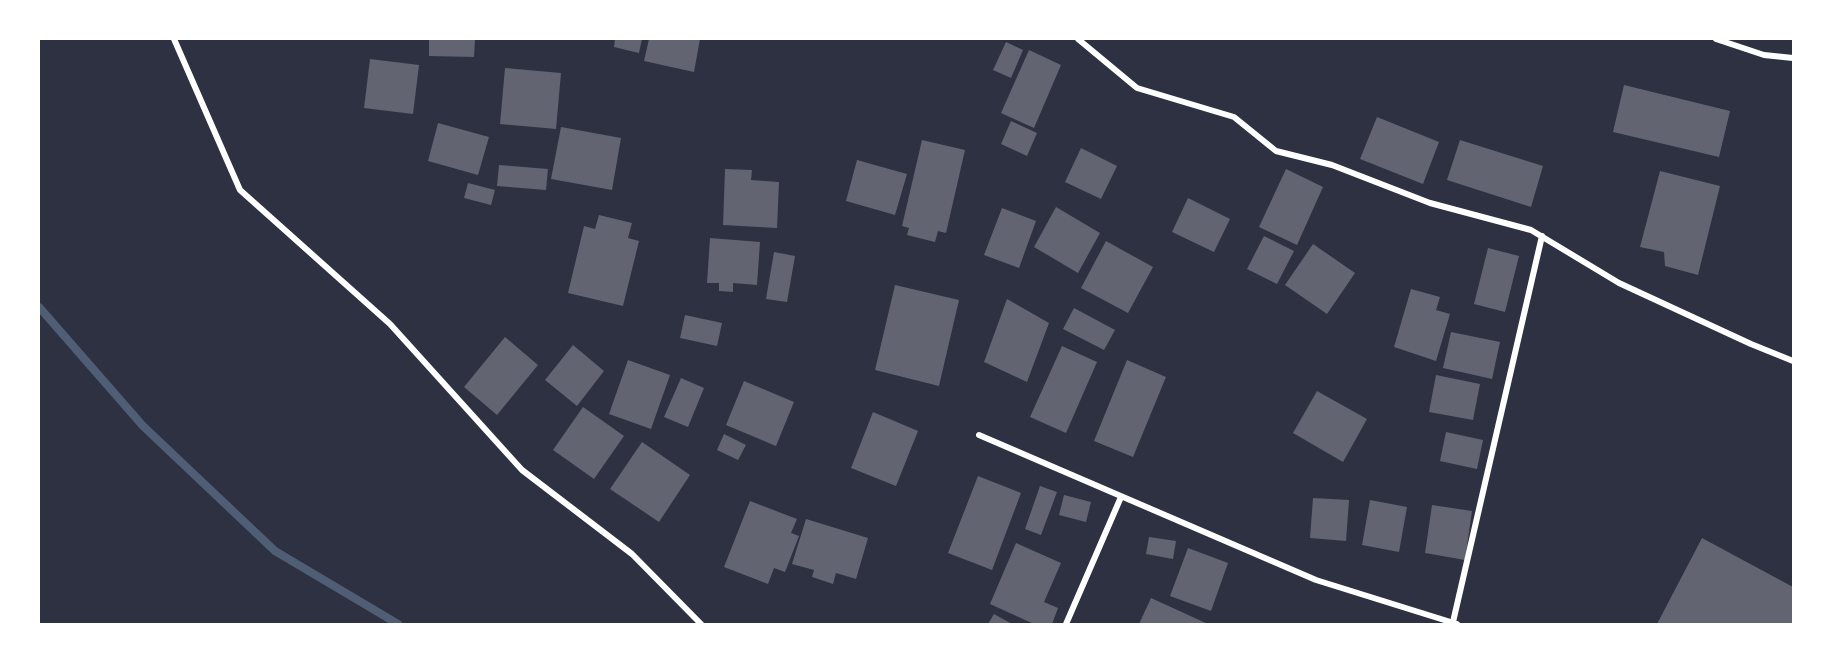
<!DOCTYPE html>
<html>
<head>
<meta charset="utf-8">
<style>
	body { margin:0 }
	#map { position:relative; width:1832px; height:663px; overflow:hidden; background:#2d3142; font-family:"PT Sans",sans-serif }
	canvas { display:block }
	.frame { position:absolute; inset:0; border:40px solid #fff; pointer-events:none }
</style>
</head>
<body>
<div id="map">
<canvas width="1832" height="663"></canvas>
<div class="frame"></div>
</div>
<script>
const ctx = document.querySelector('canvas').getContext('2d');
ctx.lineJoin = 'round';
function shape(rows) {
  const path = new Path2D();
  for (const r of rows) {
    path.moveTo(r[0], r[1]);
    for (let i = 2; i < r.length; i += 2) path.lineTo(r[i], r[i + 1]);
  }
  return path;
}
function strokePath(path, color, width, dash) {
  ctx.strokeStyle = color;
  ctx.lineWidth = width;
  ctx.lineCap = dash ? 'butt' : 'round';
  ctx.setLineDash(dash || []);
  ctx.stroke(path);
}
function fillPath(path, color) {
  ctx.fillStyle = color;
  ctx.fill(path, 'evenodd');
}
strokePath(shape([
	[39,307,143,426,275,551,398,624]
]), '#4f5d75', 8);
fillPath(shape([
	[429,39,475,39,474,57,429,56],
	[615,39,642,39,639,53,614,47],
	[649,39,700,39,694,72,644,61],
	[1006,42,1023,50,1011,78,993,70],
	[1029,50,1061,65,1034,128,1001,113],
	[370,59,419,65,413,114,364,108],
	[505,68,561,73,556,129,500,124],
	[1624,85,1730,111,1719,157,1613,132],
	[1377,117,1439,142,1423,184,1360,159],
	[1011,121,1037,133,1027,156,1001,144],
	[438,123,489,137,478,175,428,161],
	[561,127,621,138,612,190,551,179],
	[922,140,965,150,946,233,938,231,935,242,907,235,909,228,902,226],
	[1460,140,1543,166,1531,207,1447,180],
	[1081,148,1117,166,1101,199,1065,182],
	[857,160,907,174,895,215,846,201],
	[499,165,548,169,546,190,497,186],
	[725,169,752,170,751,180,779,182,777,228,723,225],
	[1286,169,1323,187,1297,245,1259,227],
	[1660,171,1720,186,1698,275,1665,266,1664,252,1640,247],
	[468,183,495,190,491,205,464,198],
	[1188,198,1230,219,1214,252,1172,232],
	[1056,207,1100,233,1078,273,1034,247],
	[1002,208,1036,221,1019,268,984,255],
	[599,215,632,223,628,238,639,241,623,306,568,293,584,226,595,229],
	[1264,236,1294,251,1277,284,1247,269],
	[710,238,760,242,757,285,733,283,733,292,719,291,719,283,707,283],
	[1106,241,1153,267,1128,313,1081,288],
	[1313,244,1355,273,1327,314,1285,285],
	[1488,248,1519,256,1505,312,1474,304],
	[774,252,795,256,787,302,766,299],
	[895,285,959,300,939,386,875,370],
	[1411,289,1440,297,1436,310,1450,314,1436,361,1394,347],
	[1007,299,1049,323,1027,382,984,362],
	[1074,308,1115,330,1104,350,1063,329],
	[685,315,722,323,717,346,680,338],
	[1451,332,1500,342,1492,379,1443,368],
	[505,337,538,365,497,415,464,387],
	[573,345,604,371,577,406,545,380],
	[1062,346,1097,362,1066,433,1030,417],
	[628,360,670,375,651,429,609,414],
	[1127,360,1166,377,1133,457,1094,441],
	[1436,375,1480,384,1473,420,1429,412],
	[681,378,704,388,688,427,664,417],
	[744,381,794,402,776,446,726,425],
	[1317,391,1367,419,1343,462,1293,433],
	[583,407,624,436,594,479,553,450],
	[873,412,918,431,896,486,851,468],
	[1446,432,1483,440,1477,469,1440,461],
	[724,434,746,445,738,460,717,450],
	[642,442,690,475,659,522,610,489],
	[978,476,1021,493,992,570,948,553],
	[1040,486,1057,492,1041,535,1025,529],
	[1064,495,1091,502,1086,522,1059,515],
	[1313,498,1349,500,1346,541,1310,538],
	[1370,500,1407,507,1399,552,1362,545],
	[750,501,797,519,791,533,799,536,785,572,774,568,768,584,724,567],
	[1432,505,1472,511,1465,560,1425,553],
	[806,519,868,538,856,579,836,573,833,584,812,577,814,570,792,564],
	[1149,537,1176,541,1173,559,1146,554],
	[1702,538,1793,587,1793,624,1657,624],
	[1016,543,1061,563,1044,602,1058,608,1052,624,1034,624,990,604],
	[1188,548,1228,563,1211,611,1170,596],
	[1151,598,1208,624,1139,624],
	[994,614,1012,624,988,624]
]), '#626471');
strokePath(shape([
	[174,39,240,190,390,324,522,470,632,554,701,624],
	[1078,39,1137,88,1234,117,1276,151,1332,165,1430,203,1531,230,1619,283,1751,344,1793,361],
	[1716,39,1764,55,1793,58],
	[979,435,1316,580,1457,624],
	[1453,622,1542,236],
	[1066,624,1121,497]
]), '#fff', 6);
</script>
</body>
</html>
